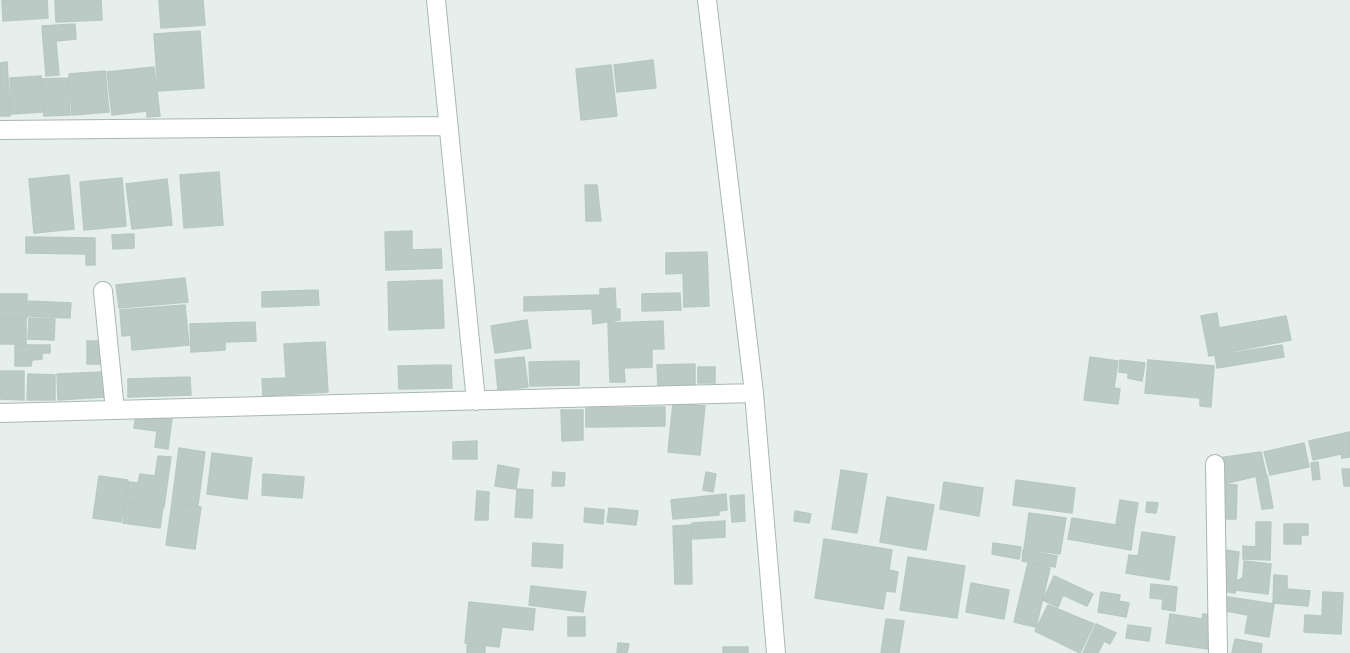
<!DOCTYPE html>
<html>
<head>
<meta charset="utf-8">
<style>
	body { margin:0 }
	canvas { display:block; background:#e6efeb }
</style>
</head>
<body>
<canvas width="1350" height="653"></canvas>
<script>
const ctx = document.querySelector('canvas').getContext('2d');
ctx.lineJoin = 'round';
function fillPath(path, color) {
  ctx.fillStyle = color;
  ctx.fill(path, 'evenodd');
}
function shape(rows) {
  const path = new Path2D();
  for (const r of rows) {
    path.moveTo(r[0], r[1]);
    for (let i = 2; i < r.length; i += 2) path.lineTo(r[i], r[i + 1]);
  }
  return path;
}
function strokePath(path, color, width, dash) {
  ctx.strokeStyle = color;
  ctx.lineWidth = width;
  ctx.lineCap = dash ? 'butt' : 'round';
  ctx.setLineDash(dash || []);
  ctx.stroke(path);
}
const building = shape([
	[2,0,47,0,48,18,3,21,2,0],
	[55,0,101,0,102,20,56,22,55,0],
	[159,0,203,0,205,25,161,28,159,0],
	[75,24,76,39,56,41,59,75,46,76,42,26,75,24],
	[200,31,204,88,158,91,154,34,200,31],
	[653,60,656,88,617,92,614,65,653,60],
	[7,62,10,116,0,116,0,63,7,62],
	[611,65,617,116,581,120,576,69,611,65],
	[154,67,160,116,147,117,147,111,112,115,107,72,154,67],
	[105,71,109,112,72,115,69,74,105,71],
	[41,76,43,112,11,114,10,78,41,76],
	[68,78,70,115,44,116,42,79,68,78],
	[219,172,223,225,184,228,180,175,219,172],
	[69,175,74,229,34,233,29,179,69,175],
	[122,178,126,226,84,230,80,182,122,178],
	[167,179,172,225,132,229,126,184,167,179],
	[585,185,597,185,601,221,586,221,585,185],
	[412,231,412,250,441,249,442,268,386,270,385,232,412,231],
	[134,234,134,248,113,249,112,235,134,234],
	[26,237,95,238,95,265,86,265,86,254,26,253,26,237],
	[707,252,709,306,684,307,683,273,666,274,666,253,707,252],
	[185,278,188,302,119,308,116,285,185,278],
	[442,280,444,328,389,330,388,282,442,280],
	[615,288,616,308,524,311,524,297,600,295,600,289,615,288],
	[318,290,319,305,262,307,262,292,318,290],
	[680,293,681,310,642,311,642,294,680,293],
	[0,294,27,294,27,318,0,318,0,294],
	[29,301,71,303,70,318,28,316,29,301],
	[185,305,189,345,132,350,131,335,122,336,120,310,185,305],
	[620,309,620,320,593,324,592,310,620,309],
	[1217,313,1219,328,1286,316,1291,340,1209,356,1201,316,1217,313],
	[29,318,55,319,54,340,28,339,29,318],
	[0,319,26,319,26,344,0,344,0,319],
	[527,320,531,348,495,353,491,326,527,320],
	[663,321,664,349,652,349,652,367,624,368,625,382,610,382,608,323,663,321],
	[255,322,256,341,225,342,225,350,191,352,190,324,255,322],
	[87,341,100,341,100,364,87,364,87,341],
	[325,342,328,392,263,396,262,379,286,378,284,344,325,342],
	[15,345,50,345,50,353,42,353,42,359,32,360,31,366,15,366,15,345],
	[1282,345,1284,357,1217,368,1215,356,1282,345],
	[524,357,528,387,498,390,495,360,524,357],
	[1090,357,1118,361,1114,388,1120,389,1118,404,1084,400,1090,357],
	[1120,360,1145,363,1142,381,1128,378,1128,373,1119,372,1120,360],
	[1148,360,1214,366,1211,407,1200,406,1200,398,1145,393,1148,360],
	[579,361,579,385,530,386,529,362,579,361],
	[695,364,695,385,658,386,657,365,695,364],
	[451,365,452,388,399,389,398,366,451,365],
	[698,367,715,367,715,383,698,383,698,367],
	[0,371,24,371,24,400,0,399,0,371],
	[104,372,105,397,58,400,57,374,104,372],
	[28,374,55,375,55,400,27,400,28,374],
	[190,377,191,395,128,397,128,379,190,377],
	[673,403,705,406,700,455,668,452,673,403],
	[665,407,665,426,586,427,586,408,665,407],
	[561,410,583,410,583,440,562,441,561,410],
	[136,413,172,418,168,449,155,447,157,431,134,428,136,413],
	[1350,432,1350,457,1342,458,1341,454,1313,460,1309,441,1350,432],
	[477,441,477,459,453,459,453,442,477,441],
	[1304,443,1309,467,1270,475,1264,452,1304,443],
	[179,448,205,452,198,505,172,502,179,448],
	[1261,452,1266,474,1223,484,1218,458,1261,452],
	[212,453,252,458,247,499,207,494,212,453],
	[158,456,171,457,164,507,126,502,129,482,138,483,140,474,155,476,158,456],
	[1318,462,1320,479,1313,480,1311,463,1318,462],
	[498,465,519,469,516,489,495,486,498,465],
	[1342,469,1350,469,1350,486,1344,486,1342,469],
	[841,470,867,474,857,533,832,529,841,470],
	[553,472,565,473,564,486,552,486,553,472],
	[706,472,716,474,713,492,703,490,706,472],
	[263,474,304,477,302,498,262,495,263,474],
	[1267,475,1273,508,1262,509,1256,476,1267,475],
	[99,476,128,480,121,522,93,518,99,476],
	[1016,480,1075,488,1072,513,1013,505,1016,480],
	[944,482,983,488,979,516,940,509,944,482],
	[1223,484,1237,485,1236,519,1223,519,1223,484],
	[517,489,533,490,532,518,515,517,517,489],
	[477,491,489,492,488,520,475,520,477,491],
	[726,494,727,510,719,511,719,515,673,519,671,500,726,494],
	[744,495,745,521,732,522,730,496,744,495],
	[887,497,934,505,926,550,880,542,887,497],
	[1120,500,1138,503,1134,527,1116,524,1120,500],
	[1147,502,1158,503,1156,513,1146,512,1147,502],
	[125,503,163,507,160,528,123,523,125,503],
	[172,503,201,507,195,549,166,545,172,503],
	[585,508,604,510,603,524,584,522,585,508],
	[609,508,638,511,636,525,607,522,609,508],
	[795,511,811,514,809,523,794,521,795,511],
	[1029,513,1066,518,1060,554,1024,549,1029,513],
	[1072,518,1134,528,1131,550,1068,539,1072,518],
	[725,521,725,537,693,539,692,523,725,521],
	[1256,522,1271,522,1270,560,1243,559,1243,546,1256,547,1256,522],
	[1284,524,1308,524,1308,535,1301,535,1301,544,1284,544,1284,524],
	[691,525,692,584,675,584,673,526,691,525],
	[1142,532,1175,537,1169,580,1126,573,1129,555,1138,556,1142,532],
	[824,539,892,550,889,570,898,572,895,592,886,591,883,609,815,598,824,539],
	[533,543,563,545,562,568,532,566,533,543],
	[993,543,1021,547,1019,559,992,554,993,543],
	[1023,550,1057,556,1055,567,1022,561,1023,550],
	[1225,550,1239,552,1235,593,1220,591,1225,550],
	[908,557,965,566,957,618,900,610,908,557],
	[1244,561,1271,564,1268,594,1236,590,1237,581,1243,577,1244,561],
	[1028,563,1050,568,1036,627,1014,622,1028,563],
	[1274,575,1287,576,1287,589,1310,591,1308,606,1273,603,1274,575],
	[1054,576,1093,594,1087,606,1063,595,1058,607,1043,600,1054,576],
	[971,583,1009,590,1004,619,966,612,971,583],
	[1151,584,1177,587,1175,611,1162,609,1163,599,1150,598,1151,584],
	[531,586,586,592,583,612,529,605,531,586],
	[1101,592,1120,595,1119,601,1129,603,1126,617,1098,612,1101,592],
	[1323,592,1343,593,1341,634,1304,632,1305,615,1322,616,1323,592],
	[1228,597,1274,604,1269,637,1245,633,1248,615,1226,611,1228,597],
	[469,602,535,609,533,630,502,627,499,647,465,643,469,602],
	[1048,605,1094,624,1080,653,1035,631,1048,605],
	[1170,614,1202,619,1203,614,1213,615,1208,649,1166,643,1170,614],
	[568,617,585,617,585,636,568,636,568,617],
	[886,619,904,621,899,653,881,653,886,619],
	[1096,624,1116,633,1110,644,1104,641,1098,653,1083,653,1096,624],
	[1128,625,1151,628,1149,641,1126,638,1128,625],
	[1235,639,1262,644,1261,653,1232,653,1235,639],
	[618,643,629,644,627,653,617,653,618,643],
	[467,645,485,646,485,653,467,653,467,645],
	[723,647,748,647,748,653,723,653,723,647]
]);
fillPath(building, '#bbcac4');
strokePath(building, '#b8c9c2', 1.5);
const minor = shape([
	[436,0,476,401],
	[707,0,754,393,776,653],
	[0,130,448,126],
	[103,291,115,410],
	[0,413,754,393],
	[1215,464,1218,653]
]);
strokePath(minor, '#a8b8b2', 20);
strokePath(minor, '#fff', 18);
</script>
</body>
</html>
